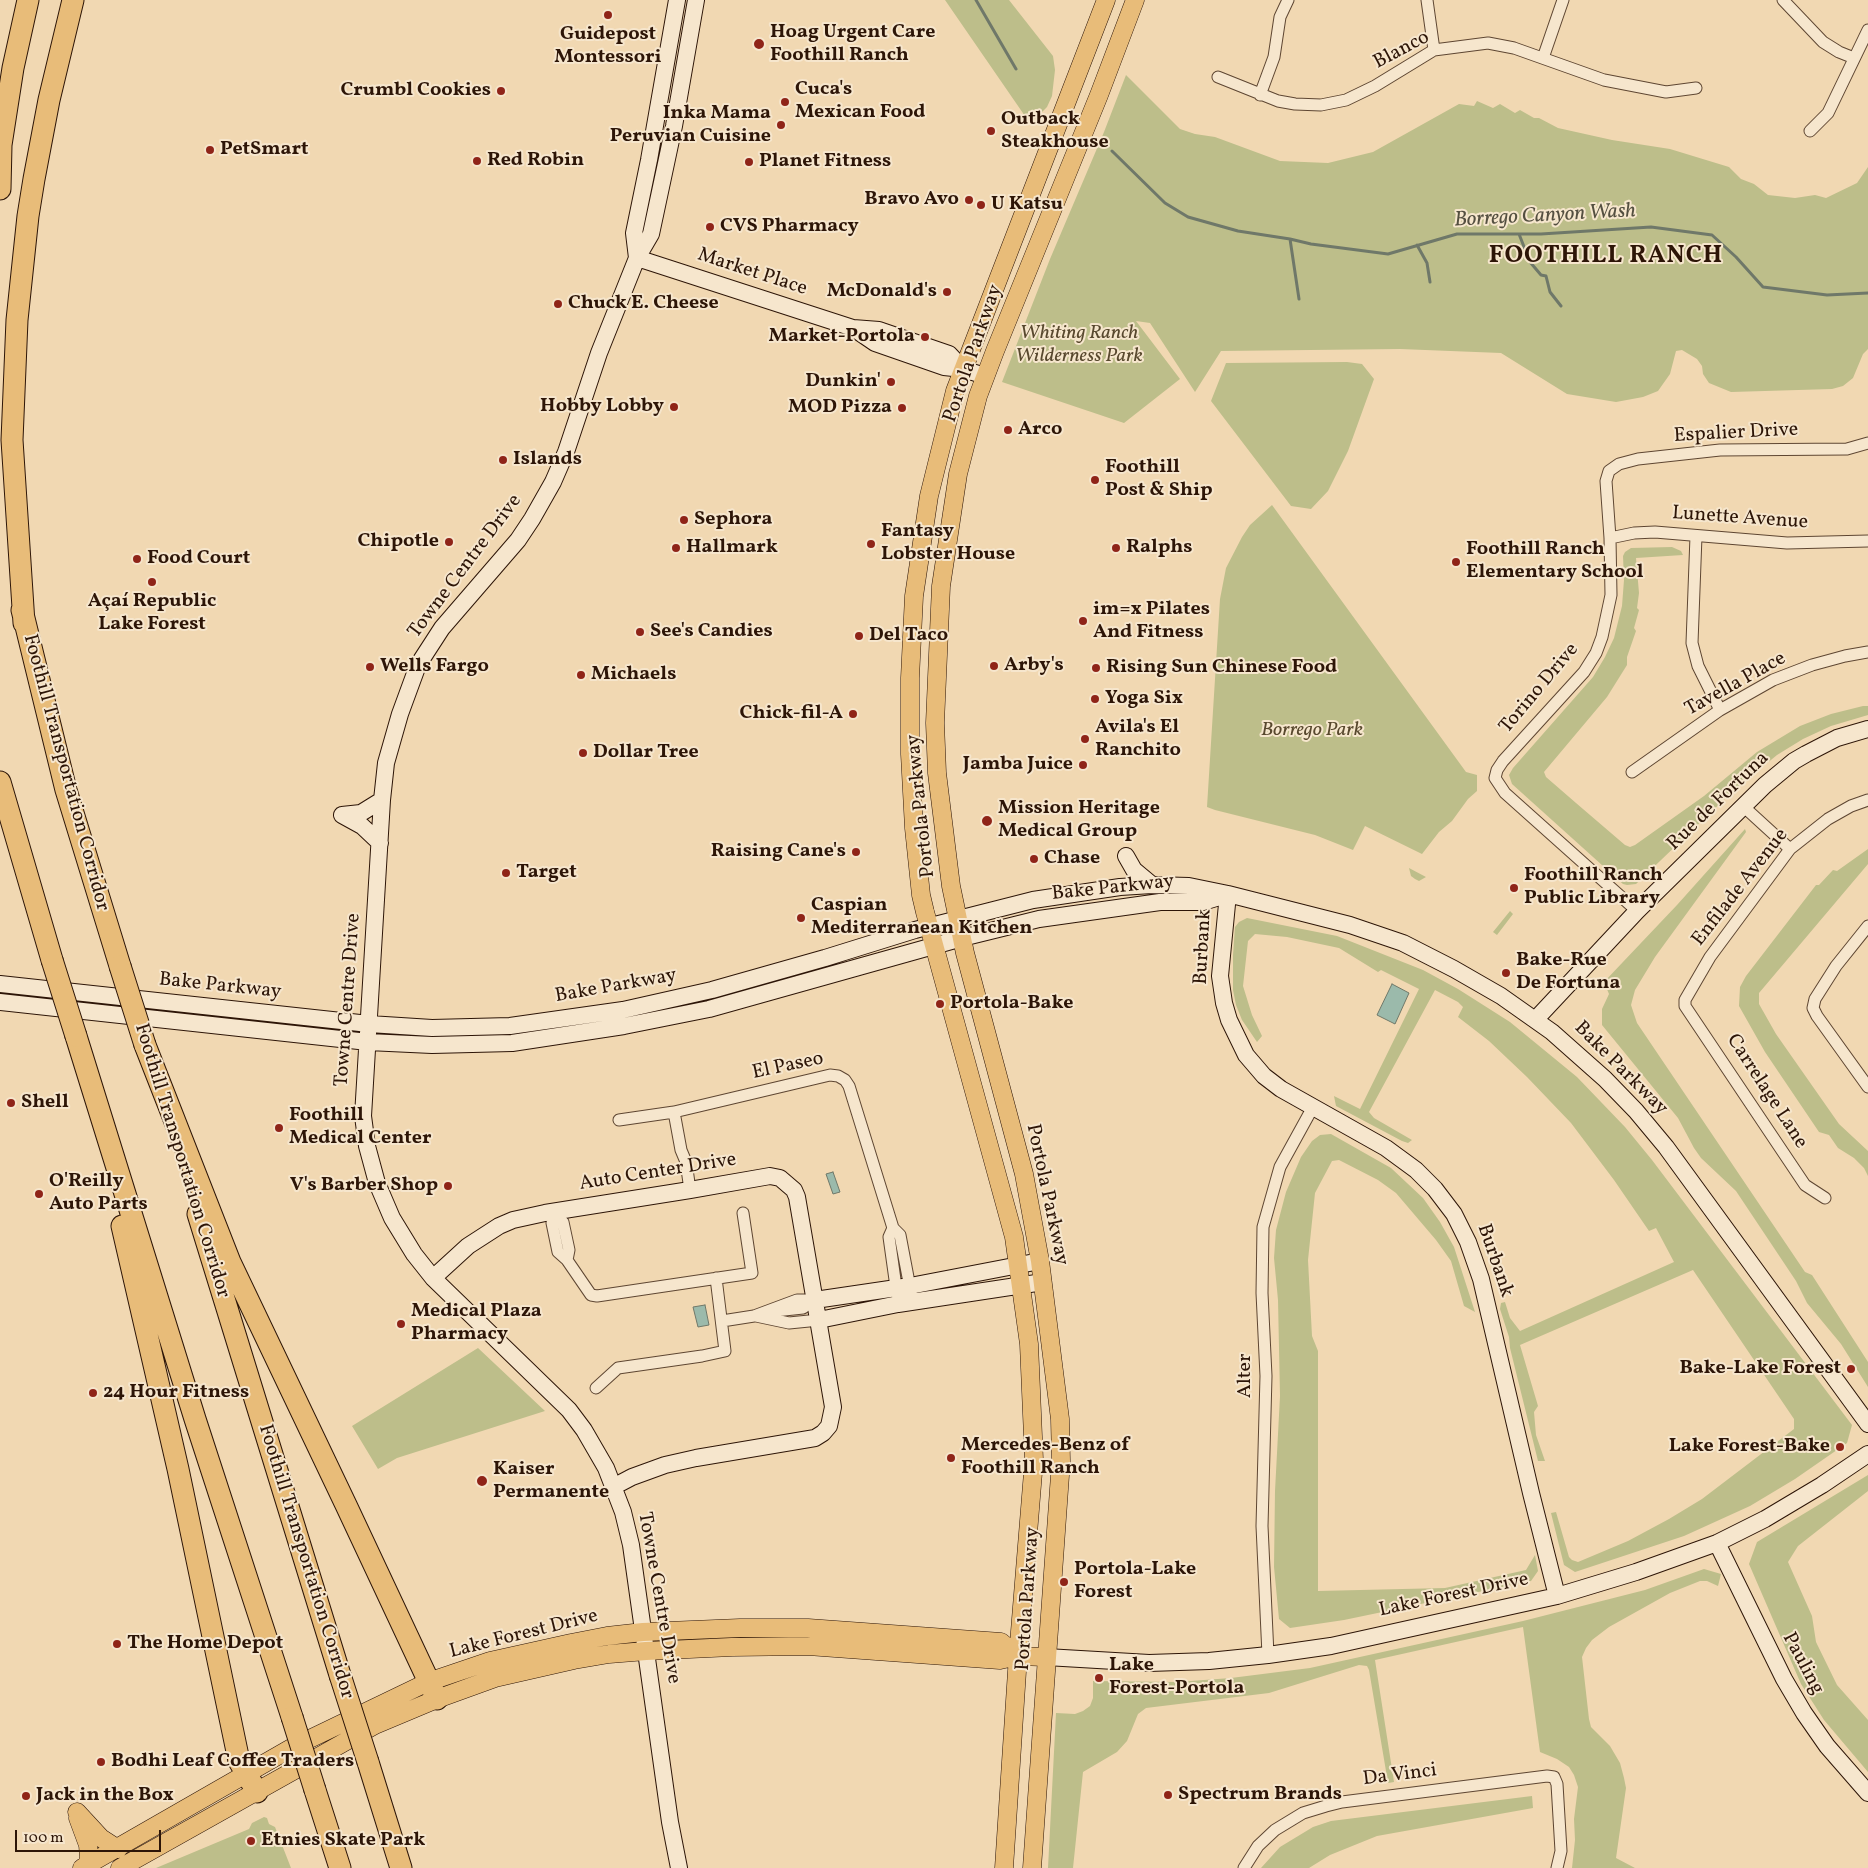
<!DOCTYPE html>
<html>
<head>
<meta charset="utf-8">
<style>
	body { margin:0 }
	#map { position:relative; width:1868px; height:1868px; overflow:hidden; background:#f1d8b2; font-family:Vollkorn,serif }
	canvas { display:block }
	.scale { position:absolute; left:15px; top:1830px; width:146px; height:22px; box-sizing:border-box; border:2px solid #2d1507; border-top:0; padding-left:6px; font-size:15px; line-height:18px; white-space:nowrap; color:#2d1507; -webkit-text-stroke:4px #f6e6cd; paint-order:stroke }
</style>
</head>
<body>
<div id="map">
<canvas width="1868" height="1868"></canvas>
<div class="scale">100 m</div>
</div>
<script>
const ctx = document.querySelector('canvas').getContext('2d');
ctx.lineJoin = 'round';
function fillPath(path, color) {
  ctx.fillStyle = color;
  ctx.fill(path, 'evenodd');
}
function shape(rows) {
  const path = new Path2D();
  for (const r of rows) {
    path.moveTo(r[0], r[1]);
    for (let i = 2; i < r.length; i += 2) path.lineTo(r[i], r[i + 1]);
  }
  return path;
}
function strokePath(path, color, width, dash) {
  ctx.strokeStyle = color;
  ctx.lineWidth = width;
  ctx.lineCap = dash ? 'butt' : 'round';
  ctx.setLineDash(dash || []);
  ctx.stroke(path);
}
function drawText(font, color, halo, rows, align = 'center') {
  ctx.font = font + ' Vollkorn,serif';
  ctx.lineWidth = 4;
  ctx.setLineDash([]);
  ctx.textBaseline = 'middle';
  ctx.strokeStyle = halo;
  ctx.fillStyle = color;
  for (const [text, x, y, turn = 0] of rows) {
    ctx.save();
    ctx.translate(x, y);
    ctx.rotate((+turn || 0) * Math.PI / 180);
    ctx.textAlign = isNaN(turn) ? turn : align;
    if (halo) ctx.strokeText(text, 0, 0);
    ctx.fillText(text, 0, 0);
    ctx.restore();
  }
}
fillPath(shape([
	[945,0,1009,0,1053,56,1055,70,1052,96,1047,107,1034,120,1027,119],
	[1126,75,1180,129,1195,134,1215,137,1280,161,1328,163,1373,152,1459,104,1474,106,1477,101,1493,108,1500,104,1515,113,1520,110,1534,118,1539,118,1558,128,1612,140,1670,149,1729,167,1741,179,1754,184,1768,195,1795,198,1815,195,1826,198,1857,183,1868,167,1868,349,1863,354,1853,378,1843,386,1832,389,1731,392,1709,383,1703,374,1702,366,1697,359,1682,350,1676,351,1670,374,1658,391,1643,397,1616,402,1567,394,1501,353,1400,349,1221,351,1195,392,1150,323,1136,321,1180,379,1124,423,1002,382,1050,259,1104,132],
	[1347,362,1362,364,1374,379,1348,451,1328,491,1311,509,1291,506,1211,401,1226,363],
	[1272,505,1466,772,1477,775,1477,791,1468,799,1452,821,1439,832,1422,854,1365,826,1353,850,1315,835,1215,810,1207,807,1220,599,1226,568,1242,537,1250,525],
	[1672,547,1681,551,1683,555,1636,558,1639,593,1637,608,1639,610,1634,628,1636,631,1627,657,1627,665,1607,697,1544,772,1546,777,1576,803,1625,845,1630,847,1635,845,1704,796,1757,752,1800,726,1831,714,1863,706,1868,706,1868,715,1831,726,1803,739,1777,755,1732,792,1636,884,1627,885,1623,884,1512,784,1509,775,1513,768,1593,677,1605,657,1614,638,1622,606,1624,580,1623,556,1625,552,1631,548],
	[1745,829,1746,832,1655,957,1635,990,1631,1005,1637,1023,1805,1272,1812,1275,1868,1362,1868,1387,1841,1344,1807,1303,1796,1281,1736,1191,1701,1158,1694,1148,1678,1118,1602,1025,1602,1009,1609,994,1604,982,1677,905],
	[1868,849,1868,864,1759,993,1759,1004,1776,1034,1839,1124,1868,1151,1868,1176,1864,1168,1854,1158,1838,1148,1829,1135,1819,1132,1765,1052,1739,1006,1740,987,1746,976,1816,885,1819,885,1833,870,1837,871],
	[1409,868,1426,877,1419,881,1415,879,1411,876],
	[1510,911,1513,914,1497,935,1493,932],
	[1247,918,1337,936,1423,970,1458,989,1510,1022,1577,1077,1625,1127,1652,1160,1852,1425,1847,1443,1795,1479,1750,1506,1684,1536,1575,1572,1564,1565,1551,1513,1556,1512,1569,1557,1572,1560,1578,1562,1628,1541,1669,1519,1702,1499,1794,1429,1794,1419,1693,1270,1520,1345,1538,1406,1534,1412,1536,1435,1545,1461,1538,1461,1510,1348,1509,1337,1500,1309,1501,1303,1505,1302,1510,1318,1520,1331,1674,1262,1656,1228,1649,1231,1614,1180,1571,1123,1527,1077,1489,1041,1458,1017,1463,1007,1458,1002,1435,990,1369,1112,1374,1118,1412,1140,1408,1143,1402,1141,1336,1106,1334,1096,1360,1109,1419,989,1381,970,1378,972,1339,948,1287,937,1255,934,1248,941,1243,986,1252,1015,1262,1036,1257,1042,1242,1020,1236,1005,1233,990,1233,955,1235,927,1239,922],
	[1331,1134,1391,1168,1423,1198,1440,1222,1454,1247,1475,1312,1464,1306,1451,1261,1436,1240,1396,1193,1378,1180,1339,1160,1332,1161,1315,1193,1308,1260,1312,1336,1318,1351,1318,1591,1445,1588,1526,1570,1535,1555,1538,1571,1531,1581,1344,1620,1290,1628,1279,1619,1274,1567,1275,1491,1280,1396,1278,1300,1274,1258,1276,1230,1286,1192,1301,1157,1312,1141,1320,1135],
	[478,1348,545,1411,397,1458,378,1469,352,1426],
	[1868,1475,1868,1491,1798,1546,1788,1562,1812,1616,1816,1642,1837,1685,1868,1720,1868,1772,1824,1720,1801,1684,1749,1564,1757,1542],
	[1704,1569,1721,1574,1718,1586,1707,1581,1700,1581,1670,1593,1609,1627,1592,1640,1586,1648,1582,1657,1589,1719,1591,1727,1610,1746,1620,1763,1624,1778,1626,1788,1616,1858,1635,1868,1572,1868,1575,1840,1574,1819,1578,1787,1574,1775,1569,1767,1557,1759,1540,1752,1523,1627,1375,1660,1394,1782,1388,1783,1369,1670,1367,1666,1359,1665,1269,1693,1146,1708,1138,1714,1127,1741,1117,1752,1083,1772,1073,1868,1048,1868,1056,1713,1075,1714,1083,1711,1090,1706,1093,1698,1093,1681,1177,1682,1231,1678,1310,1668,1523,1621,1645,1590],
	[1532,1796,1533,1808,1377,1836,1330,1855,1309,1868,1261,1868,1280,1847,1313,1827,1331,1821],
	[264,1817,267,1818,269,1824,275,1827,291,1868,156,1868,249,1829,252,1823]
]), '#bdbe8a');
const water = shape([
	[1392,984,1409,993,1395,1024,1377,1015,1392,984],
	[833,1172,840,1192,833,1194,826,1174,833,1172],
	[705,1305,709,1325,698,1327,693,1307,705,1305]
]);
fillPath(water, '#9bbaab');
strokePath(water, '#6f7869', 1);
strokePath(shape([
	[976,0,1016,69],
	[1112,151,1165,203,1188,217,1238,231,1290,239,1311,244,1388,254,1457,234,1541,234,1651,227,1712,235,1736,257,1763,287,1827,295,1868,293],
	[1519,234,1530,262,1541,275,1546,276,1550,292,1561,306],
	[1290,239,1299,299],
	[1417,245,1427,263,1430,282]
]), '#6f7869', 3);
const street = shape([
	[1427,0,1434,50],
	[1783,0,1823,42,1839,52,1854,58],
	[1543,58,1563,0],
	[1218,77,1278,101,1295,104,1321,105,1346,100,1375,86,1434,50,1488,43,1514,48,1604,80,1666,92,1696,88],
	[1260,95,1274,57,1280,17,1288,0],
	[1810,131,1828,113,1868,30],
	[1696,536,1692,643,1698,666,1720,710],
	[1610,538,1634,533,1655,532,1787,543,1868,541],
	[1632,772,1720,710,1773,680,1812,665,1845,656,1868,652],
	[1743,806,1790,849],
	[1637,911,1505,793,1495,778,1497,770,1503,761,1584,672,1596,653,1602,637,1611,595,1610,538,1606,481,1609,471,1619,464,1638,459,1720,450,1847,449,1868,443],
	[1868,926,1836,966,1815,999,1813,1008,1817,1016,1868,1087],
	[674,1112,681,1150,686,1162,690,1190],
	[619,1120,674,1112,830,1075,838,1076,845,1080,849,1086,893,1228,900,1235,911,1293],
	[1825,1198,1805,1185,1685,1006,1685,1000,1710,957,1790,849,1828,819,1851,806,1868,800],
	[555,1211,557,1218,563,1222,569,1250,567,1260],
	[557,1218,552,1223,558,1252,567,1260,591,1295,597,1296,752,1273,743,1213],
	[893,1228,889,1237,897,1294],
	[775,1311,803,1308,815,1300],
	[756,1316,789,1323,819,1320],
	[722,1321,754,1316,797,1300,815,1300],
	[596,1388,618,1368,702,1356,725,1351,716,1278],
	[1268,1655,1262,1526,1266,1376,1262,1293,1263,1227,1280,1167,1313,1107],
	[1244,1868,1258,1846,1275,1830,1303,1813,1326,1806,1342,1802,1547,1776,1554,1777,1557,1784,1561,1851,1557,1868]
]);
const secondary = shape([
	[637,258,853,328,879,330,949,354,963,369],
	[637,258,634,233,649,160,677,0],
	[853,328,875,343,944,367,963,369,985,376],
	[342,815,362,826,380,843],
	[342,815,361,813,382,800],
	[1126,856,1134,870,1152,885],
	[1228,894,1220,976,1224,1003,1229,1020,1246,1055,1264,1076,1281,1089,1386,1148,1416,1170,1435,1189,1454,1214,1468,1242,1481,1279,1531,1493,1557,1596],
	[0,984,369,1024,432,1028,510,1026,623,1010,712,990,825,958,915,930,1033,900,1120,887,1152,885,1189,886,1228,894,1350,925,1403,943,1454,969,1501,996,1552,1032,1605,1079,1636,1111,1666,1147,1868,1424],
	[0,1002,368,1042,432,1045,512,1043,624,1026,709,1009,962,938,1039,919,1160,902,1203,902,1226,895],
	[1536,1019,1637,911,1765,785,1794,761,1806,754,1837,738,1868,729],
	[433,1278,468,1246,499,1226,513,1220,545,1213,690,1190,770,1176,780,1178,794,1190,797,1197,833,1407,829,1426,823,1433,815,1438,696,1458,665,1465,632,1477,613,1487],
	[815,1300,910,1286,1040,1261],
	[819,1320,898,1304,1043,1282],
	[1717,1543,1784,1679,1804,1713,1827,1746,1868,1793],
	[1046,1657,1149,1663,1209,1661,1268,1655,1331,1646,1557,1596,1636,1572,1717,1543,1765,1519,1822,1485,1868,1454],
	[679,1868,670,1822,631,1545,623,1512,606,1468,584,1430,569,1410,433,1278,414,1254,392,1218,377,1183,367,1146,363,1116,382,800,386,763,400,714,418,665,442,628,518,540,532,519,553,482,566,452,599,353,637,258,651,234,674,126,696,0]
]);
const primary = shape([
	[77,1812,101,1838,118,1849],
	[78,1818,88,1845,89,1858,87,1865],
	[82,1868,293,1747,428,1682,490,1661,571,1643,607,1636,643,1632,740,1628,808,1628,1001,1642,1018,1656],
	[120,1868,375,1725,437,1699,495,1678,574,1660,609,1654,646,1651,732,1647,808,1646,1000,1660,1018,1656,1046,1657],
	[1004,1868,1018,1656,1034,1460,1029,1344,1014,1237,925,912,921,895,914,828,910,754,910,678,914,596,929,496,955,391,1106,0],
	[1032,1868,1061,1461,1060,1419,1040,1261,1024,1174,965,953,951,886,937,773,935,723,941,586,958,474,978,396,995,351,1099,95,1135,0]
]);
const highway = shape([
	[0,189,1,145,13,68,28,0],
	[22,610,66,790,120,966],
	[24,623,12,440,17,320,28,216,34,179,49,100,73,0],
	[0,782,52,960],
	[76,1036,195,1419,292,1717],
	[145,1045,230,1262,346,1505,437,1699],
	[198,1214,340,1675],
	[122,1226,178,1469,239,1761,257,1792],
	[368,1762,401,1868],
	[315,1790,340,1868]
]);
strokePath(street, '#5e4632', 13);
strokePath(secondary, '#2d1507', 18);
strokePath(primary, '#2d1507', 19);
strokePath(highway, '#2d1507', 23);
strokePath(street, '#f6e6cd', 11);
strokePath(secondary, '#f6e6cd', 16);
strokePath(primary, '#e8bc79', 18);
strokePath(highway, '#e8bc79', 21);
const highwayBridge = shape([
	[52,960,76,1036],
	[120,966,145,1045],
	[340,1675,368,1762],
	[292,1717,315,1790]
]);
strokePath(highwayBridge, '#2d1507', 23, []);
strokePath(highwayBridge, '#e8bc79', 21);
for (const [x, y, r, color] of [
	[608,15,5,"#8f2418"],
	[759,44,6,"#8f2418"],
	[501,91,5,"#8f2418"],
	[785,102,5,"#8f2418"],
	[781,125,5,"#8f2418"],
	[991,131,5,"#8f2418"],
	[210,150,5,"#8f2418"],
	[477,161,5,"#8f2418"],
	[749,162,5,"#8f2418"],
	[969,200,5,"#8f2418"],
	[981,205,5,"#8f2418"],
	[710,227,5,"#8f2418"],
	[947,292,5,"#8f2418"],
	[558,304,5,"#8f2418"],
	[925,337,5,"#8f2418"],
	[891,382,5,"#8f2418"],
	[674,407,5,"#8f2418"],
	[902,408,5,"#8f2418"],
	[1008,430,5,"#8f2418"],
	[503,460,5,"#8f2418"],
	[1095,480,5,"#8f2418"],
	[684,520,5,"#8f2418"],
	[449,542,5,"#8f2418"],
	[871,544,5,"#8f2418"],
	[676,548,5,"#8f2418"],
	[1116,548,5,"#8f2418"],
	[137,559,5,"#8f2418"],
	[1456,562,5,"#8f2418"],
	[152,582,5,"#8f2418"],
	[1083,621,5,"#8f2418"],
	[640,632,5,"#8f2418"],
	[859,636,5,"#8f2418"],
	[994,666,5,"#8f2418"],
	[370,667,5,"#8f2418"],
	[1096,668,5,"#8f2418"],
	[581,675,5,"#8f2418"],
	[1095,699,5,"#8f2418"],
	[853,714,5,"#8f2418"],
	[1085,739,5,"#8f2418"],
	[583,753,5,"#8f2418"],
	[1083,765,5,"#8f2418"],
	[987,821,6,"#8f2418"],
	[856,852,5,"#8f2418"],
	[1034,859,5,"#8f2418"],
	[506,873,5,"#8f2418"],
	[1514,888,5,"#8f2418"],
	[801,918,5,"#8f2418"],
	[1506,973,5,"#8f2418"],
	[940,1004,5,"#8f2418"],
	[11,1103,5,"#8f2418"],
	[279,1128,5,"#8f2418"],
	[448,1186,5,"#8f2418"],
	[39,1194,5,"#8f2418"],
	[401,1324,5,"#8f2418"],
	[1851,1369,5,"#8f2418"],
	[93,1393,5,"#8f2418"],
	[1840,1447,5,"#8f2418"],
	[951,1458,5,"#8f2418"],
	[482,1481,6,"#8f2418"],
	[1064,1582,5,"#8f2418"],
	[117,1644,5,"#8f2418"],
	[1099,1678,5,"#8f2418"],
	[101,1762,5,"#8f2418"],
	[1168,1795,5,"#8f2418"],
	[26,1796,5,"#8f2418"],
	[251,1841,5,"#8f2418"]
]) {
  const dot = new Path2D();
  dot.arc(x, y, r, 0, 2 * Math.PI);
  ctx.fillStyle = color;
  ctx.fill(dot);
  strokePath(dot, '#f6e6cd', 2);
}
drawText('bold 20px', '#2d1507', '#f6e6cd', [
	["Hoag Urgent Care",770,33],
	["Foothill Ranch",770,56],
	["Guidepost",608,35,"center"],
	["Montessori",608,58,"center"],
	["Cuca's",795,90],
	["Mexican Food",795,113],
	["Crumbl Cookies",491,91,"right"],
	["Inka Mama",771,114,"right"],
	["Peruvian Cuisine",771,137,"right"],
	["Outback",1001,120],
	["Steakhouse",1001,143],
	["PetSmart",220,150],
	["Red Robin",487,161],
	["Planet Fitness",759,162],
	["Bravo Avo",959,200,"right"],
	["U Katsu",991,205],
	["CVS Pharmacy",720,227],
	["McDonald's",937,292,"right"],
	["Chuck E. Cheese",568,304],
	["Market-Portola",915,337,"right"],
	["Dunkin'",881,382,"right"],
	["Hobby Lobby",664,407,"right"],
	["MOD Pizza",892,408,"right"],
	["Arco",1018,430],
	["Islands",513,460],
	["Foothill",1105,468],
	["Post & Ship",1105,491],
	["Sephora",694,520],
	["Fantasy",881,532],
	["Lobster House",881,555],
	["Chipotle",439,542,"right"],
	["Hallmark",686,548],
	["Ralphs",1126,548],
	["Foothill Ranch",1466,550],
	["Elementary School",1466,573],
	["Food Court",147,559],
	["Açaí Republic",152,602,"center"],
	["Lake Forest",152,625,"center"],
	["im=x Pilates",1093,610],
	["And Fitness",1093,633],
	["See's Candies",650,632],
	["Del Taco",869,636],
	["Arby's",1004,666],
	["Wells Fargo",380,667],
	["Rising Sun Chinese Food",1106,668],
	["Michaels",591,675],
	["Yoga Six",1105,699],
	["Chick-fil-A",843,714,"right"],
	["Avila's El",1095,728],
	["Ranchito",1095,751],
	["Dollar Tree",593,753],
	["Jamba Juice",1073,765,"right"],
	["Mission Heritage",998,809],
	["Medical Group",998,832],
	["Raising Cane's",846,852,"right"],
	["Chase",1044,859],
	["Target",516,873],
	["Foothill Ranch",1524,876],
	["Public Library",1524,899],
	["Caspian",811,906],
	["Mediterranean Kitchen",811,929],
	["Bake-Rue",1516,961],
	["De Fortuna",1516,984],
	["Portola-Bake",950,1004],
	["Shell",21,1103],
	["Foothill",289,1116],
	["Medical Center",289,1139],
	["O'Reilly",49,1182],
	["Auto Parts",49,1205],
	["V's Barber Shop",438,1186,"right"],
	["Medical Plaza",411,1312],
	["Pharmacy",411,1335],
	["Bake-Lake Forest",1841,1369,"right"],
	["24 Hour Fitness",103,1393],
	["Mercedes-Benz of",961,1446],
	["Foothill Ranch",961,1469],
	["Lake Forest-Bake",1830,1447,"right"],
	["Kaiser",493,1470],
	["Permanente",493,1493],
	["Portola-Lake",1074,1570],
	["Forest",1074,1593],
	["The Home Depot",127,1644],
	["Lake",1109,1666],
	["Forest-Portola",1109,1689],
	["Bodhi Leaf Coffee Traders",111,1762],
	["Spectrum Brands",1178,1795],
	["Jack in the Box",36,1796],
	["Etnies Skate Park",261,1841]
], 'left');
drawText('20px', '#2d1507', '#f6e6cd', [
	["Blanco",1402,51,-28],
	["Market Place",752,273,18],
	["Portola Parkway",974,354,-71],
	["Espalier Drive",1736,434,-3],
	["Lunette Avenue",1740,519,4],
	["Towne Centre Drive",466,567,-53],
	["Tavella Place",1736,685,-29],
	["Torino Drive",1540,689,-50],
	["Foothill Transportation Corridor",65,773,75],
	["Rue de Fortuna",1719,802,-44],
	["Portola Parkway",922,806,-96],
	["Enfilade Avenue",1741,888,-52],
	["Bake Parkway",1113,889,-6],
	["Burbank",1204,947,-87],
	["Bake Parkway",220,987,6],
	["Bake Parkway",616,987,-10],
	["Towne Centre Drive",349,1000,-86],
	["El Paseo",788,1067,-12],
	["Bake Parkway",1620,1069,45],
	["Carrelage Lane",1766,1092,57],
	["Foothill Transportation Corridor",181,1161,73],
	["Auto Center Drive",658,1173,-9],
	["Portola Parkway",1046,1195,78],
	["Burbank",1494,1261,71],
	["Alter",1246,1376,-90],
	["Foothill Transportation Corridor",305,1562,73],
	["Lake Forest Drive",1454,1596,-12],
	["Towne Centre Drive",658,1598,80],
	["Portola Parkway",1029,1599,-86],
	["Lake Forest Drive",524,1635,-14],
	["Pauling",1802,1664,62],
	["Da Vinci",1400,1776,-7]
]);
drawText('italic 20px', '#58482e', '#f6e6cd', [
	["Whiting Ranch",1079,334],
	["Wilderness Park",1079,357],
	["Borrego Park",1312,731]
]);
drawText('italic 21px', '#544f40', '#f6e6cd', [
	["Borrego Canyon Wash",1545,217,-3]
]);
ctx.letterSpacing = '1px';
drawText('bold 25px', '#2d1507', '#f6e6cd', [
	["FOOTHILL RANCH",1606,257]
]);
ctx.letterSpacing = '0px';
</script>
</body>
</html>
